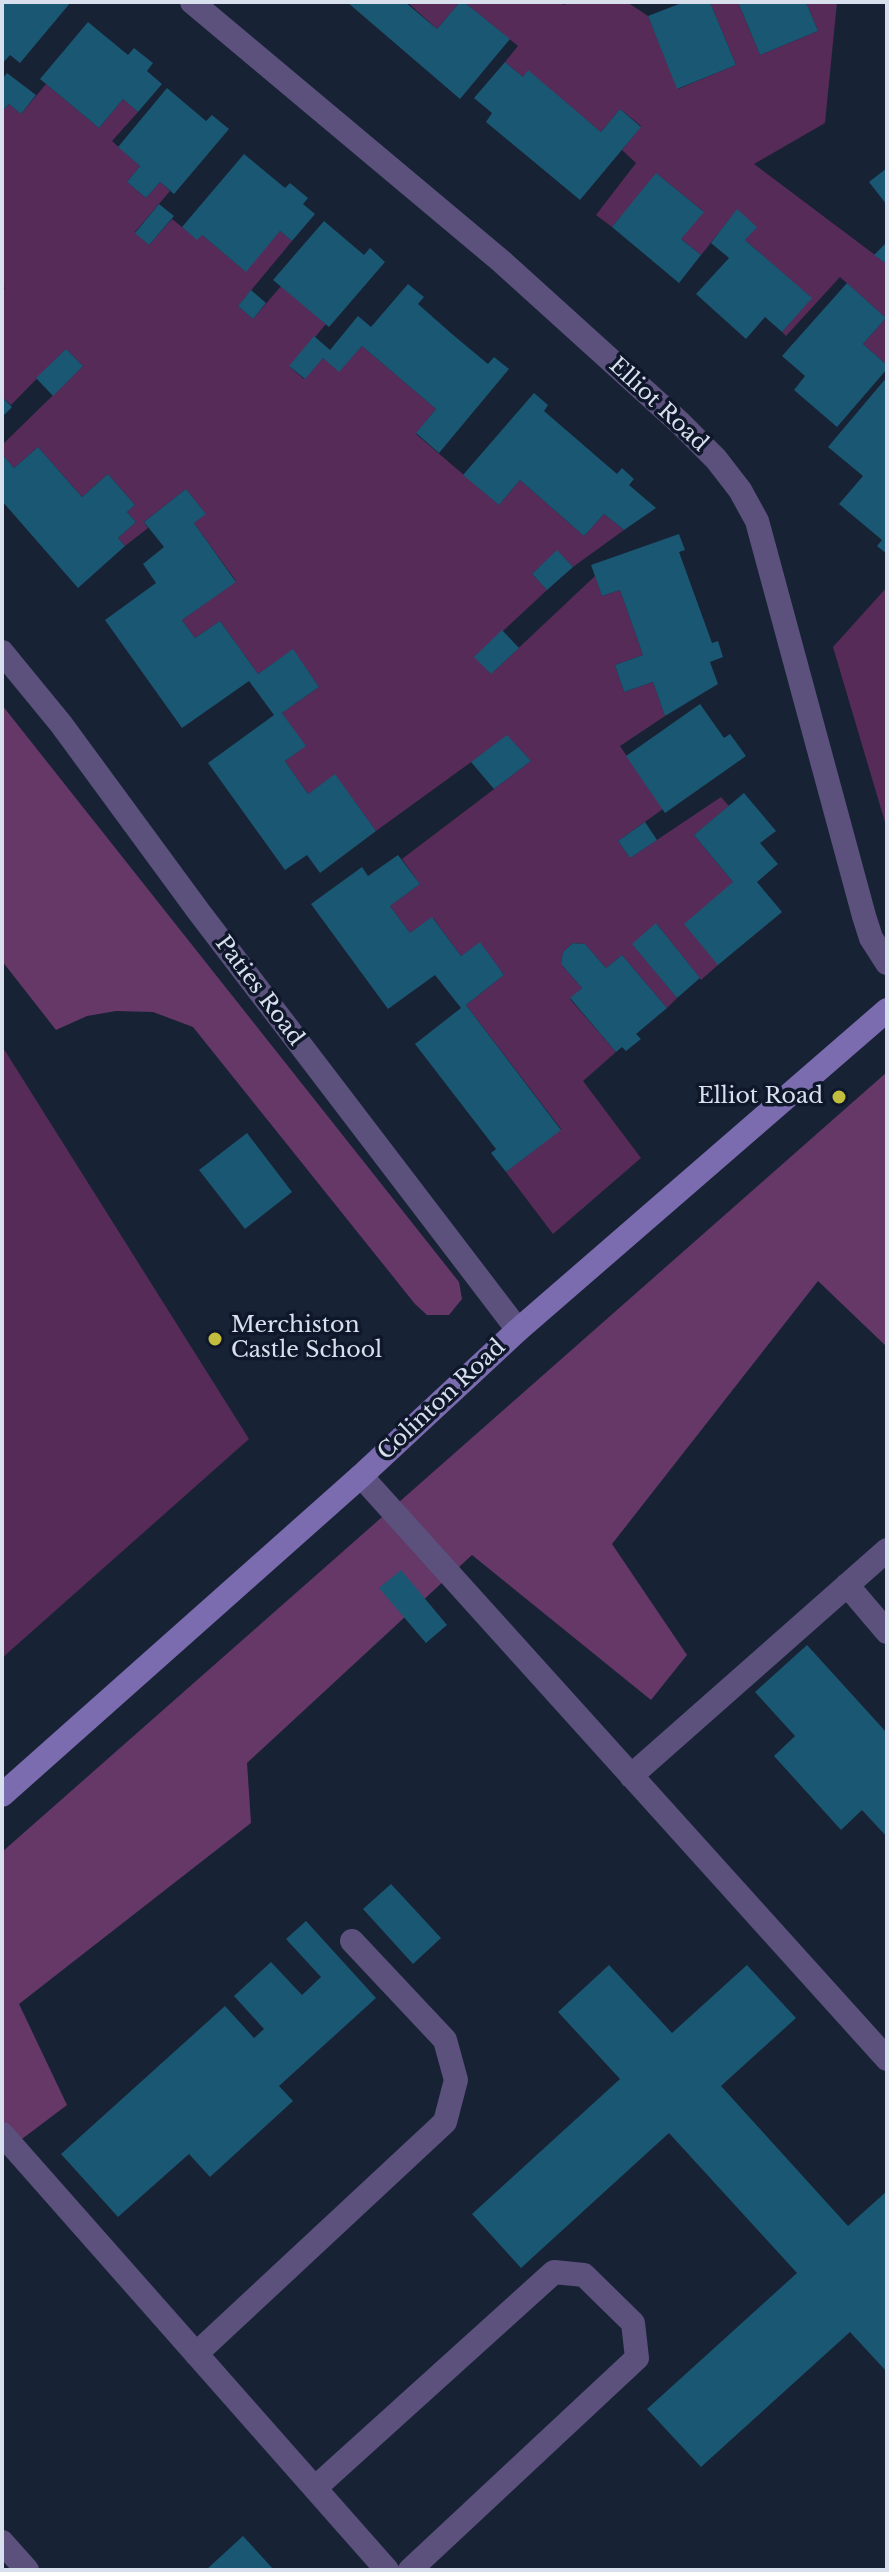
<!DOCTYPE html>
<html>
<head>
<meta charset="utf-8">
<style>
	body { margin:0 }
	#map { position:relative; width:889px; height:2572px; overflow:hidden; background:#182235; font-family:"Libre Baskerville",serif }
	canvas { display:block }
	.frame { position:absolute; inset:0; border:4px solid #d9e0ed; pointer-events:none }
</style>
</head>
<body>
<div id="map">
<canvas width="889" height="2572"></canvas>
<div class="frame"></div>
</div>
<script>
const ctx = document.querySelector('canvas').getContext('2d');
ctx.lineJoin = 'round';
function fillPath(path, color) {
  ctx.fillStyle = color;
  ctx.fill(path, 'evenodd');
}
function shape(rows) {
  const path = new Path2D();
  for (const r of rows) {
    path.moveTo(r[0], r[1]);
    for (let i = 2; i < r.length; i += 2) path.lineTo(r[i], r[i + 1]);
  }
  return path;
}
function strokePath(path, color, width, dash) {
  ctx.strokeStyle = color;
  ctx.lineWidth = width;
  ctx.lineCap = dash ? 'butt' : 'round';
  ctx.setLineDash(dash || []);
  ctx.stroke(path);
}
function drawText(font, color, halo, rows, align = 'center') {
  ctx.font = font + ' "Libre Baskerville",serif';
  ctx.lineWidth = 7;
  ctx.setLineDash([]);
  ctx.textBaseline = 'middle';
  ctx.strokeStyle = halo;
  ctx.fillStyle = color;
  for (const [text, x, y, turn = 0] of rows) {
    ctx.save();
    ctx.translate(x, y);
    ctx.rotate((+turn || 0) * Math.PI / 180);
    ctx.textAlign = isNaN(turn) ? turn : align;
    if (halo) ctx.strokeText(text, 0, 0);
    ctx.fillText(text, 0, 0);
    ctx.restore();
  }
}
fillPath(shape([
	[407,2,460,2,437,29],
	[464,2,561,2,563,5,572,2,627,2,648,16,678,89,736,65,710,2,738,2,760,55,818,31,806,2,837,2,825,123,754,164,887,264,887,365,863,344,886,318,840,277,786,336,782,332,811,298,745,240,756,227,737,210,701,255,681,239,703,211,657,174,612,227,596,215,636,163,622,150,641,126,620,109,601,132,528,71,523,77,505,62,518,46],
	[46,84,99,128,123,99,138,112,112,141,140,166,127,182,146,198,160,182,170,191,135,232,149,245,172,219,197,239,202,235,245,271,280,231,292,241,238,306,253,319,281,286,326,324,290,367,304,379,323,358,339,371,362,346,436,409,416,434,499,505,520,480,584,536,604,514,624,530,573,567,557,551,532,574,547,590,475,657,491,674,595,576,602,596,620,590,643,655,615,665,624,692,653,682,665,716,620,746,663,809,618,841,630,858,721,797,729,806,694,835,733,882,718,965,701,980,657,924,633,944,677,998,667,1008,622,955,606,968,585,944,573,943,563,952,561,964,582,988,570,999,616,1052,583,1081,641,1158,553,1234,506,1172,561,1129,466,1005,504,975,480,943,461,956,433,918,410,933,390,906,420,884,402,859,531,761,507,736,376,831,335,775,308,794,285,761,305,746,282,713,319,687,293,650,258,674,220,621,195,638,182,620,236,581,194,523,205,513,186,489,144,522,148,528,125,546,118,538,136,522,127,512,135,505,108,474,82,497,38,447,14,468,2,454,2,445,83,366,66,349,11,405,2,397,2,292,5,288,2,285,2,111,9,104,21,114],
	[887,587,887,829,833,647],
	[2,1046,249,1439,2,1658]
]), '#562b58');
fillPath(shape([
	[2,705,459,1282,462,1299,449,1315,427,1315,415,1304,193,1027,153,1012,116,1011,87,1016,56,1030,2,961],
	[887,1072,887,1347,818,1281,612,1544,687,1655,651,1700,472,1555,247,1763,251,1823,19,2004,67,2105,2,2154,2,1852]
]), '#653868');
fillPath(shape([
	[2,2,71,2,20,63,10,55,2,64],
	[347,2,405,2,437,29,460,2,464,2,510,39,460,99],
	[684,2,710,2,736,65,677,89,648,16],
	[738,2,806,2,818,31,760,55],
	[88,22,128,55,134,48,153,63,147,71,162,84,138,112,123,99,99,128,40,79],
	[505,62,523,77,528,70,601,132,620,109,641,127,580,200,486,122,492,113,474,98],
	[7,73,36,95,21,114,9,104,2,111,2,79],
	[167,88,206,121,212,115,229,129,174,194,160,182,146,198,127,182,140,166,118,147],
	[244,154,285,188,290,183,308,198,303,204,315,214,292,241,280,231,246,272,202,235,197,240,182,227],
	[887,168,887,205,869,182],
	[656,173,704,212,681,239,701,255,679,283,612,227],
	[159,204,174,216,149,245,135,233],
	[737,209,757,227,745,240,812,298,782,332,765,317,746,339,696,294,729,258,711,243],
	[324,221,364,255,370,248,385,262,329,327,273,280],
	[887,242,887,264,874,255],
	[847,283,886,318,863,344,887,365,887,369,837,427,794,390,805,376,782,356],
	[408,284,424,297,418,304,452,334,488,364,494,357,509,369,439,453,416,433,436,409,362,346,339,372,323,358,305,379,289,366,314,336,330,350,358,316,371,327],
	[251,290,266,303,253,319,238,306],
	[66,349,83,366,53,396,36,378],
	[887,377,887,554,877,546,882,540,839,504,863,476,828,447],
	[534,393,548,405,544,411,617,474,622,468,634,479,629,485,656,508,624,530,604,514,584,536,520,480,499,505,463,475],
	[2,397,12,407,2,417],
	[38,447,82,497,108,474,135,505,127,512,136,522,118,538,125,546,78,588,2,501,2,454,14,468],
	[186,489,206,514,194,523,236,582,182,620,195,638,220,621,258,674,293,649,319,687,282,713,306,746,285,761,308,794,335,774,376,831,320,873,307,855,285,870,208,763,274,715,249,681,182,728,105,620,156,583,143,564,164,547,144,522],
	[679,534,685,550,679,552,712,643,718,641,723,657,710,662,718,684,665,716,653,682,624,692,615,665,643,655,620,590,602,596,591,565],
	[557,550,573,567,547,590,532,574],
	[502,630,519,648,491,674,474,657],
	[700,704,724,738,730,734,746,756,665,813,626,756],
	[507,735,531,761,494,789,471,762],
	[744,793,776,831,760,843,778,864,757,882,782,912,718,965,684,924,733,882,694,835],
	[645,822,657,840,630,858,618,841],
	[398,855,420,884,390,906,410,933,432,917,461,956,480,942,504,975,466,1005,561,1130,506,1172,491,1153,496,1149,415,1044,461,1008,435,975,388,1009,311,904,362,867,368,876],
	[656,923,700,978,677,998,632,944],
	[573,943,585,944,606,968,622,955,667,1008,636,1034,641,1039,626,1051,622,1047,616,1052,570,998,582,988,561,964,563,952],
	[247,1133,292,1192,245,1229,199,1170],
	[401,1570,447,1625,426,1643,379,1588],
	[807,1645,887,1733,887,1837,862,1810,841,1830,774,1756,795,1736,755,1692],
	[391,1884,441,1938,413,1964,363,1909],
	[306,1921,376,1998,279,2086,293,2101,210,2177,189,2154,118,2217,61,2154,225,2006,254,2038,264,2029,234,1996,271,1962,302,1995,321,1977,286,1939],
	[609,1965,672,2033,747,1965,796,2018,721,2086,848,2226,887,2191,887,2372,850,2332,701,2467,647,2409,797,2273,669,2133,521,2268,472,2214,620,2079,558,2012],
	[243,2536,274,2570,206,2570]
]), '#1a5772');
strokePath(shape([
	[361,1476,887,2059],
	[847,1585,887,1632],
	[631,1776,887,1550],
	[2,2134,387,2570],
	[196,2354,445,2122,456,2080,445,2040,352,1941],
	[315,2488,554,2272,584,2275,633,2323,637,2358,410,2570],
	[2,2542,27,2570]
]), '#5b517c', 24);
strokePath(shape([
	[192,2,501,261,680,423,716,459,740,490,757,521,864,916,871,938,887,963],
	[2,652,61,724,199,912,518,1330]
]), '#5b517c', 24);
strokePath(shape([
	[2,1795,361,1476,518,1330,887,1010]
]), '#7b6baf', 24);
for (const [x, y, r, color] of [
	[839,1097,8,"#c3bd3e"],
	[215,1339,8,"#c3bd3e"]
]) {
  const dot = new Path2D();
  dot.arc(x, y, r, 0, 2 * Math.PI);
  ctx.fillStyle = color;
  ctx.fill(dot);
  strokePath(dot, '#0f182b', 3);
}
drawText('22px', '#d9e0ed', '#0f182b', [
	["Elliot Road",658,405,43],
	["Paties Road",259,991,53],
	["Colinton Road",442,1400,-43]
]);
drawText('22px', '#d9e0ed', '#0f182b', [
	["Elliot Road",823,1097],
	["Merchiston",231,1326,"left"],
	["Castle School",231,1351,"left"]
], 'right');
</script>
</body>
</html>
